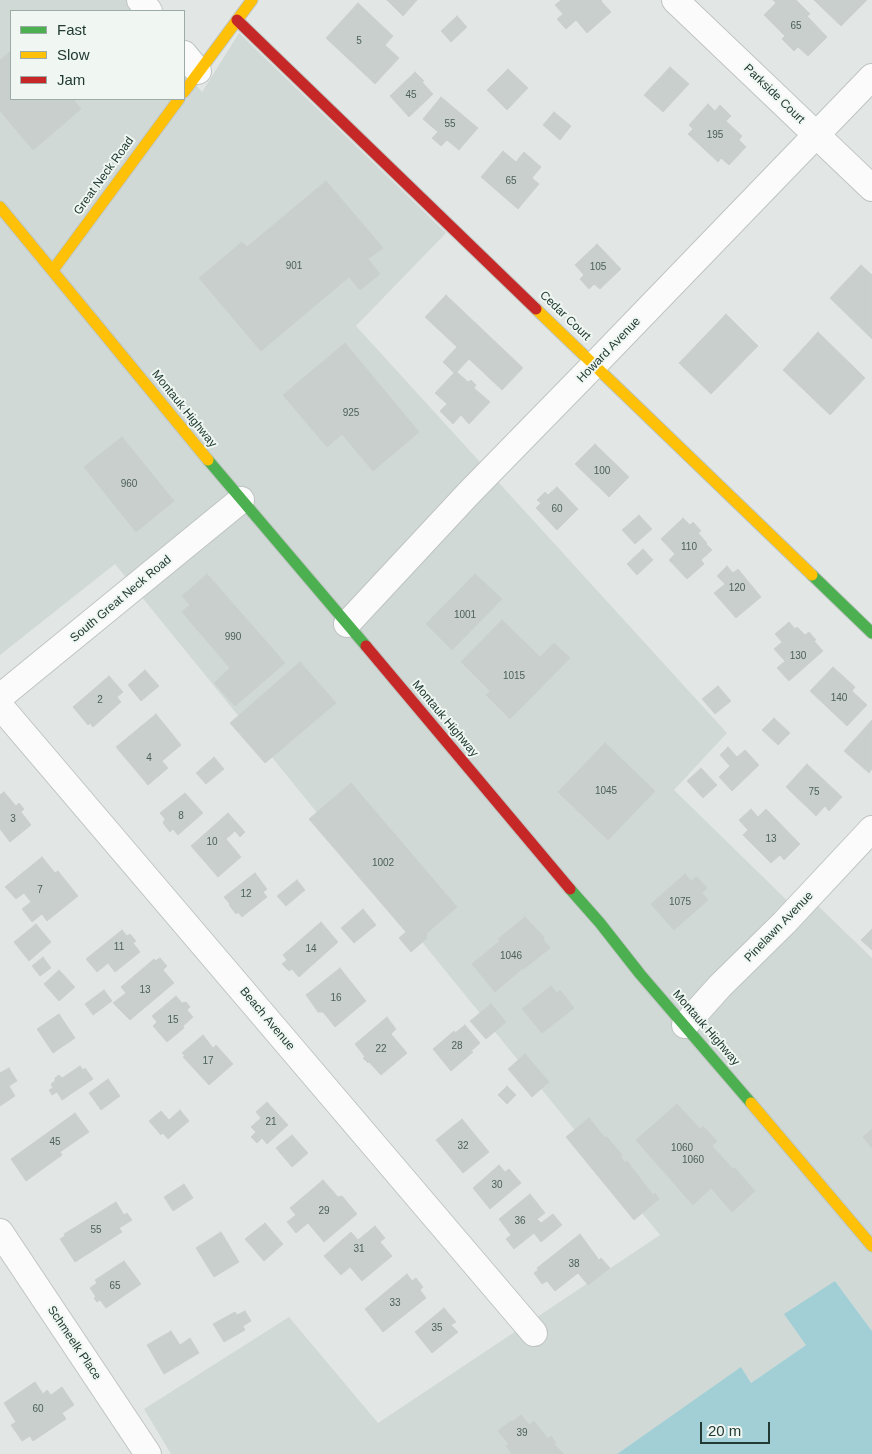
<!DOCTYPE html>
<html>
<head>
<meta charset="utf-8">
<style>
	body { margin:0 }
	#map { position:relative; width:872px; height:1454px; overflow:hidden; background:#e2e7e5; font-family:Arial,sans-serif }
	canvas { display:block }
	.legend { position:absolute; left:10px; top:10px; width:175px; height:90px; box-sizing:border-box; background:#f0f7f3; border:1px solid #9daba6; margin:0; padding:6px 9px; list-style:none; font-size:15px; color:#213a33 }
	.legend li { display:flex; align-items:center; gap:10px; height:25px }
	.legend b { width:25px; border:1px solid #9daba6 }
	.scale { position:absolute; left:700px; top:1422px; width:70px; height:22px; box-sizing:border-box; border:2px solid #213a33; border-top:0; padding-left:6px; font-size:15px; line-height:18px; white-space:nowrap; color:#213a33; -webkit-text-stroke:4px #f0f7f3; paint-order:stroke }
</style>
</head>
<body>
<div id="map">
<canvas width="872" height="1454"></canvas>
<ul class="legend">
<li><b style="height:6px;background:#4caf50"></b>Fast</li>
<li><b style="height:6px;background:#ffc107"></b>Slow</li>
<li><b style="height:6px;background:#c62828"></b>Jam</li>
</ul>
<div class="scale">20 m</div>
</div>
<script>
const ctx = document.querySelector('canvas').getContext('2d');
ctx.lineJoin = 'round';
function fillPath(path, color) {
  ctx.fillStyle = color;
  ctx.fill(path, 'evenodd');
}
function shape(rows) {
  const path = new Path2D();
  for (const r of rows) {
    path.moveTo(r[0], r[1]);
    for (let i = 2; i < r.length; i += 2) path.lineTo(r[i], r[i + 1]);
  }
  return path;
}
function strokePath(path, color, width, dash) {
  ctx.strokeStyle = color;
  ctx.lineWidth = width;
  ctx.lineCap = dash ? 'butt' : 'round';
  ctx.setLineDash(dash || []);
  ctx.stroke(path);
}
function drawText(font, color, halo, rows, align = 'center') {
  ctx.font = font + ' Arial,sans-serif';
  ctx.lineWidth = 4;
  ctx.setLineDash([]);
  ctx.textBaseline = 'middle';
  ctx.strokeStyle = halo;
  ctx.fillStyle = color;
  for (const [text, x, y, turn = 0] of rows) {
    ctx.save();
    ctx.translate(x, y);
    ctx.rotate((+turn || 0) * Math.PI / 180);
    ctx.textAlign = isNaN(turn) ? turn : align;
    if (halo) ctx.strokeText(text, 0, 0);
    ctx.fillText(text, 0, 0);
    ctx.restore();
  }
}
fillPath(shape([
	[0,0,127,0,136,11,11,11,11,99,184,99,184,70,202,92,239,33,446,233,356,326,727,733,674,790,800,913,813,901,872,958,872,1331,835,1281,806,1345,751,1383,741,1368,617,1454,171,1454,144,1409,289,1317,378,1423,660,1235,115,564,0,655]
]), '#d0d9d5');
fillPath(shape([
	[835,1281,872,1331,872,1454,617,1454,741,1367,751,1383,806,1345,784,1314]
]), '#a2cfd6');
const building = shape([
	[387,0,417,0,403,16,387,0],
	[561,0,602,0,601,1,611,12,587,33,576,20,566,29,557,19,563,14,555,5,561,0],
	[773,0,796,0,810,14,807,16,827,37,808,56,798,47,794,51,782,39,785,36,764,15,776,3,773,0],
	[814,0,867,0,841,26,814,0],
	[358,3,393,36,385,45,399,58,375,84,326,38,358,3],
	[457,16,467,27,451,42,441,31,457,16],
	[11,51,11,99,73,99,81,109,33,150,0,111,0,60,11,51],
	[670,67,689,84,663,112,644,95,670,67],
	[508,69,528,88,507,110,487,90,508,69],
	[415,72,424,81,422,82,433,94,409,117,390,96,415,72],
	[441,97,478,128,459,150,447,140,441,146,432,138,438,132,423,119,441,97],
	[708,104,715,111,720,105,731,116,726,121,742,136,739,140,746,147,729,165,721,158,718,162,688,134,693,129,689,125,708,104],
	[554,112,571,126,560,140,543,125,554,112],
	[503,151,516,162,524,152,541,167,532,178,539,184,518,209,481,177,503,151],
	[326,181,383,248,368,259,380,274,360,290,349,277,261,351,199,278,242,242,247,247,326,181],
	[597,244,621,269,600,289,594,284,589,289,580,279,584,275,575,265,597,244],
	[861,265,872,275,872,339,830,298,861,265],
	[446,295,523,368,502,390,469,359,457,372,468,382,471,380,476,385,474,388,490,402,469,424,461,415,453,424,440,411,447,404,435,393,454,373,443,362,457,347,425,317,446,295],
	[726,314,758,346,711,394,679,363,726,314],
	[818,332,865,378,830,415,783,370,818,332],
	[345,343,419,432,373,471,342,434,327,447,283,395,345,343],
	[122,437,174,501,136,532,84,467,122,437],
	[595,444,629,477,609,497,575,464,595,444],
	[557,487,578,509,557,530,536,508,541,503,537,500,545,492,548,495,557,487],
	[639,515,652,529,635,544,622,530,639,515],
	[683,518,690,525,693,522,701,531,698,533,707,543,706,544,712,550,701,560,704,564,687,579,669,560,675,554,661,539,683,518],
	[643,549,653,560,637,575,627,564,643,549],
	[727,566,733,573,738,569,761,597,736,618,714,593,725,584,717,576,727,566],
	[207,574,285,663,235,706,214,683,230,668,182,612,190,605,182,596,207,574],
	[475,574,502,599,452,650,426,624,475,574],
	[502,620,540,657,554,643,570,658,510,719,486,695,490,691,461,662,502,620],
	[789,622,795,629,797,627,805,635,809,632,816,640,814,641,823,651,789,681,777,668,785,661,774,649,782,642,775,634,789,622],
	[300,662,336,703,265,763,230,723,300,662],
	[833,667,855,687,852,691,867,705,847,726,810,691,833,667],
	[145,670,159,686,141,701,128,685,145,670],
	[109,676,123,692,117,697,121,702,93,727,90,723,88,725,73,707,109,676],
	[718,686,731,701,715,714,702,699,718,686],
	[156,714,181,745,162,761,168,768,148,785,116,747,156,714],
	[774,718,790,733,778,745,762,730,774,718],
	[872,720,872,769,869,773,844,751,872,720],
	[605,743,655,791,608,840,558,792,605,743],
	[728,747,737,757,745,750,759,765,732,791,719,777,730,766,720,755,728,747],
	[214,757,224,769,206,784,196,773,214,757],
	[807,764,842,797,829,811,825,806,816,816,786,787,807,764],
	[701,768,717,785,703,798,687,781,701,768],
	[351,783,457,907,427,933,426,939,411,952,399,938,406,932,309,819,351,783],
	[4,792,16,806,19,803,24,809,21,812,31,825,10,842,0,829,0,795,4,792],
	[185,793,203,813,178,835,173,829,170,832,163,823,165,819,160,813,185,793],
	[751,809,758,817,766,809,800,844,784,860,780,855,771,863,743,835,748,830,739,820,751,809],
	[228,813,245,832,240,837,235,831,226,839,241,857,218,877,191,846,228,813],
	[42,857,55,873,58,871,78,896,47,921,42,914,32,922,22,909,31,902,24,893,16,899,5,887,42,857],
	[255,873,267,889,263,892,267,897,242,917,238,912,236,914,229,905,230,904,224,897,255,873],
	[685,874,691,881,697,877,707,888,702,893,708,900,674,930,651,904,685,874],
	[297,880,305,890,286,906,277,896,297,880],
	[363,909,376,925,354,943,341,928,363,909],
	[525,917,544,937,543,939,550,948,524,969,523,968,495,992,472,964,500,941,498,939,525,917],
	[321,922,338,942,299,977,292,969,289,971,282,964,287,960,283,955,321,922],
	[36,924,51,942,29,961,14,942,36,924],
	[872,929,872,950,861,940,872,929],
	[122,930,127,936,130,934,136,941,133,943,140,952,115,972,108,963,97,972,86,959,122,930],
	[43,957,51,968,40,976,32,966,43,957],
	[160,958,167,966,163,970,174,983,130,1020,113,1003,126,993,121,987,154,959,155,961,160,958],
	[340,968,366,1001,335,1027,323,1012,318,1012,306,995,340,968],
	[59,970,75,987,59,1001,44,984,59,970],
	[551,986,557,993,560,990,574,1008,542,1033,522,1009,551,986],
	[104,990,112,1001,93,1015,85,1004,104,990],
	[176,996,182,1003,186,1002,190,1007,187,1010,193,1017,183,1026,184,1028,167,1042,153,1026,157,1022,152,1016,176,996],
	[491,1004,506,1022,486,1039,470,1021,491,1004],
	[59,1014,75,1038,53,1053,37,1029,59,1014],
	[387,1017,396,1029,391,1034,407,1053,381,1075,369,1062,368,1063,363,1058,365,1057,355,1044,387,1017],
	[465,1025,480,1043,471,1051,473,1052,451,1071,433,1049,454,1031,455,1033,465,1025],
	[203,1035,213,1048,216,1045,233,1064,209,1085,183,1057,185,1056,182,1053,203,1035],
	[525,1054,549,1082,532,1097,508,1069,525,1054],
	[80,1066,83,1070,85,1068,93,1079,62,1100,57,1092,52,1095,49,1090,53,1088,51,1084,55,1081,55,1078,59,1075,62,1078,80,1066],
	[9,1068,17,1081,9,1086,15,1096,0,1106,0,1073,9,1068],
	[108,1079,120,1096,101,1110,89,1093,108,1079],
	[507,1086,516,1095,507,1104,498,1095,507,1086],
	[267,1102,288,1125,267,1144,262,1138,257,1143,251,1137,256,1132,251,1127,261,1118,256,1112,267,1102],
	[677,1104,700,1129,703,1126,717,1141,712,1146,733,1169,735,1168,755,1191,732,1212,711,1188,693,1205,636,1140,677,1104],
	[180,1110,189,1121,168,1139,163,1133,161,1135,149,1121,161,1111,169,1120,180,1110],
	[75,1113,89,1132,60,1152,62,1155,26,1181,11,1159,75,1113],
	[589,1118,605,1138,607,1137,622,1155,620,1156,625,1163,627,1161,653,1195,655,1193,659,1199,634,1220,566,1137,589,1118],
	[462,1119,489,1152,463,1173,436,1140,462,1119],
	[872,1129,872,1148,863,1137,872,1129],
	[292,1135,308,1153,292,1167,276,1148,292,1135],
	[499,1165,505,1172,509,1169,521,1183,490,1209,473,1188,499,1165],
	[323,1180,338,1197,342,1196,357,1214,324,1242,308,1223,296,1233,287,1222,296,1215,290,1208,323,1180],
	[184,1184,193,1198,173,1211,164,1197,184,1184],
	[530,1194,545,1213,537,1219,541,1223,553,1214,562,1225,541,1242,534,1233,514,1249,506,1239,511,1235,499,1219,530,1194],
	[116,1202,124,1215,127,1213,132,1220,119,1228,122,1232,75,1262,60,1239,65,1236,64,1234,116,1202],
	[265,1223,283,1244,264,1261,245,1239,265,1223],
	[375,1226,385,1238,380,1242,392,1256,362,1281,350,1267,341,1275,324,1256,351,1232,358,1240,375,1226],
	[221,1232,239,1262,214,1277,196,1248,221,1232],
	[580,1234,599,1260,601,1258,610,1268,588,1285,578,1273,555,1291,547,1281,542,1284,534,1273,538,1270,537,1268,580,1234],
	[124,1261,141,1284,106,1308,100,1300,97,1302,94,1298,96,1297,90,1288,97,1283,95,1280,124,1261],
	[407,1274,412,1281,416,1278,423,1287,420,1290,426,1298,383,1332,365,1309,407,1274],
	[444,1308,456,1322,451,1325,458,1332,432,1353,415,1332,444,1308],
	[245,1311,251,1321,243,1326,245,1330,224,1342,213,1324,235,1312,237,1315,245,1311],
	[171,1331,180,1345,190,1338,199,1353,164,1374,147,1345,171,1331],
	[35,1382,43,1394,47,1390,51,1395,62,1387,74,1405,62,1413,66,1419,33,1441,30,1436,22,1441,11,1425,16,1422,4,1403,35,1382],
	[521,1415,529,1425,534,1421,548,1439,551,1436,556,1443,554,1444,564,1454,512,1454,506,1446,509,1444,498,1431,511,1421,512,1422,521,1415]
]);
fillPath(building, '#c9cfcc');
strokePath(building, '#cbd0ce', 1);
const street = shape([
	[140,0,149,11],
	[675,0,872,188],
	[184,54,198,71],
	[347,624,468,494,595,364,872,77],
	[0,697,241,500],
	[0,706,534,1333],
	[685,1025,720,986,784,923,872,829],
	[0,1232,148,1454]
]);
const fast = shape([
	[208,460,366,646],
	[812,575,872,633],
	[570,889,600,923,640,974,751,1103]
]);
const slow = shape([
	[184,92,252,0],
	[0,207,208,460],
	[53,270,179,99],
	[536,309,812,575],
	[751,1103,872,1246]
]);
const jam = shape([
	[237,20,536,309],
	[366,646,570,889]
]);
strokePath(street, '#bfc4c2', 28);
strokePath(fast, '#bec5c2', 13);
strokePath(slow, '#bec5c2', 13);
strokePath(jam, '#bec5c2', 13);
strokePath(street, '#fbfbfb', 26);
strokePath(fast, '#4caf50', 11);
strokePath(slow, '#ffc107', 11);
strokePath(jam, '#c62828', 11);
drawText('10px', '#4c605a', null, [
	["65",796,26],
	["5",359,41],
	["45",411,95],
	["55",450,124],
	["195",715,135],
	["65",511,181],
	["901",294,266],
	["105",598,267],
	["925",351,413],
	["100",602,471],
	["960",129,484],
	["60",557,509],
	["110",689,547],
	["120",737,588],
	["1001",465,615],
	["990",233,637],
	["130",798,656],
	["1015",514,676],
	["140",839,698],
	["2",100,700],
	["4",149,758],
	["1045",606,791],
	["75",814,792],
	["8",181,816],
	["3",13,819],
	["13",771,839],
	["10",212,842],
	["1002",383,863],
	["7",40,890],
	["12",246,894],
	["1075",680,902],
	["11",119,947],
	["14",311,949],
	["1046",511,956],
	["13",145,990],
	["16",336,998],
	["15",173,1020],
	["28",457,1046],
	["22",381,1049],
	["17",208,1061],
	["21",271,1122],
	["45",55,1142],
	["32",463,1146],
	["1060",682,1148],
	["1060",693,1160],
	["30",497,1185],
	["29",324,1211],
	["36",520,1221],
	["55",96,1230],
	["31",359,1249],
	["38",574,1264],
	["65",115,1286],
	["33",395,1303],
	["35",437,1328],
	["60",38,1409],
	["39",522,1433]
]);
drawText('12px', '#213a33', '#f0f7f3', [
	["Parkside Court",774,94,44],
	["Great Neck Road",104,176,-54],
	["Cedar Court",565,316,44],
	["Howard Avenue",609,350,-46],
	["Montauk Highway",184,409,51],
	["South Great Neck Road",121,599,-40],
	["Montauk Highway",445,719,50],
	["Pinelawn Avenue",779,927,-46],
	["Beach Avenue",267,1019,50],
	["Montauk Highway",706,1028,49],
	["Schmeelk Place",74,1343,56]
]);
</script>
</body>
</html>
